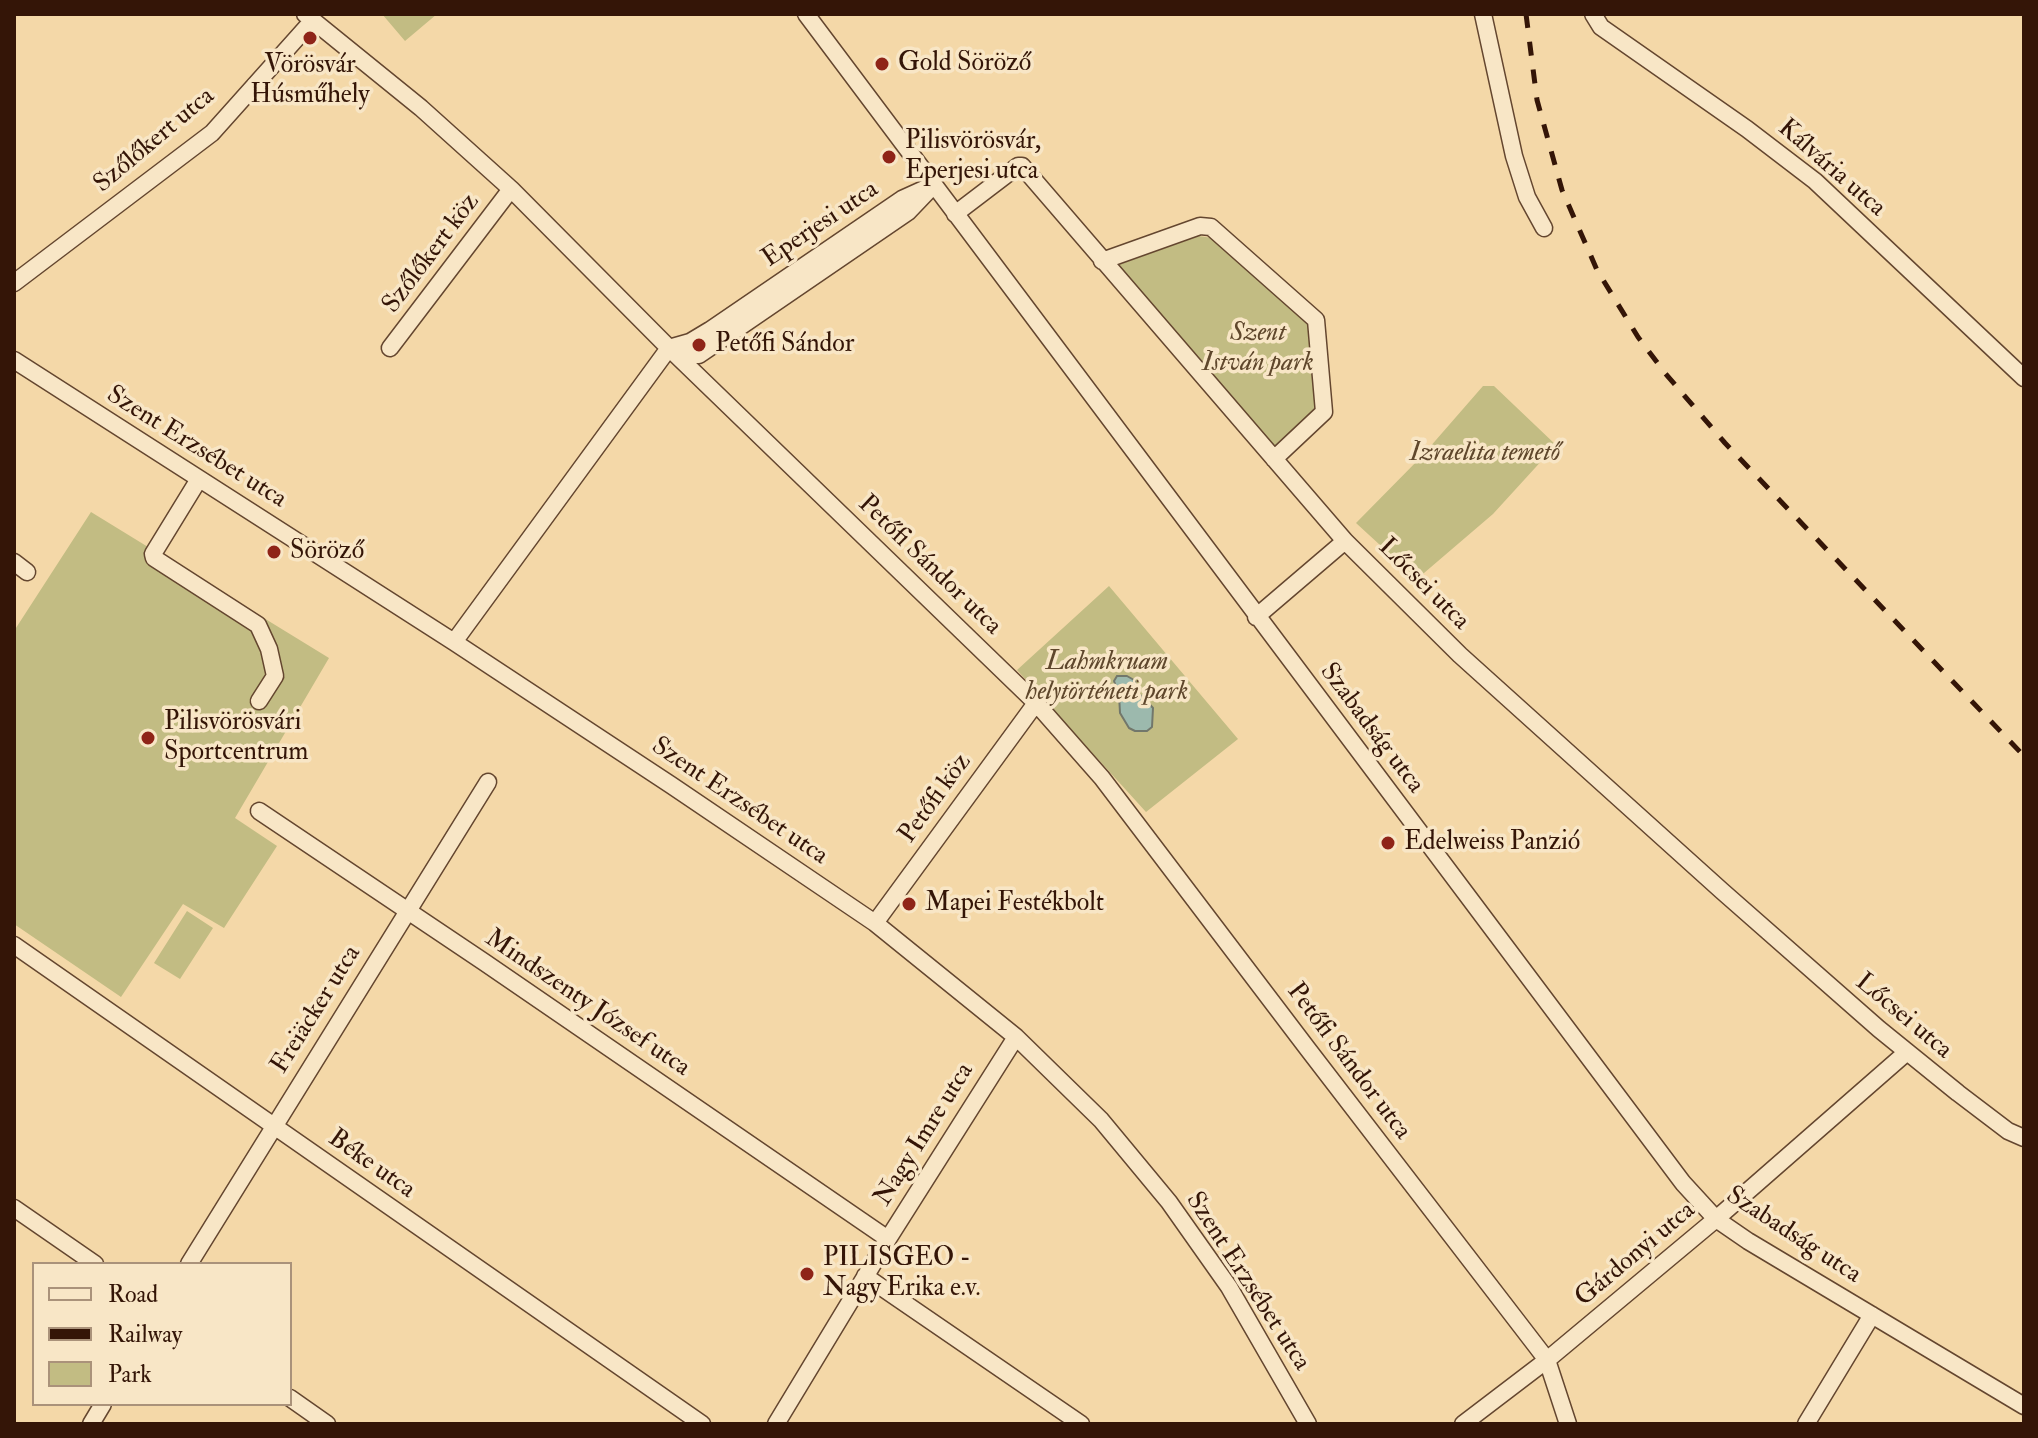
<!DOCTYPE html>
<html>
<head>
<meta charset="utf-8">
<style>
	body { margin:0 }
	#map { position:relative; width:2038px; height:1438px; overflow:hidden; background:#f4d8a8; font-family:"IM FELL Double Pica",serif }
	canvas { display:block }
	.frame { position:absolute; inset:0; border:16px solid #341507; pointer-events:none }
	.legend { position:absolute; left:32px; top:1262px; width:260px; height:144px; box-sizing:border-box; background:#f8e6c6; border:2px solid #aa927a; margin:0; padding:10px 14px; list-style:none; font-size:24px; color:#341507 }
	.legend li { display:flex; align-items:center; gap:16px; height:40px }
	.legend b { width:40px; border:2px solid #aa927a }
</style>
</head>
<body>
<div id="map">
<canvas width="2038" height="1438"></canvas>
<div class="frame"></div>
<ul class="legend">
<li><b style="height:10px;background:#f8e6c6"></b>Road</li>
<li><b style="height:10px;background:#341507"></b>Railway</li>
<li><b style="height:22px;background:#c2bc83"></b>Park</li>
</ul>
</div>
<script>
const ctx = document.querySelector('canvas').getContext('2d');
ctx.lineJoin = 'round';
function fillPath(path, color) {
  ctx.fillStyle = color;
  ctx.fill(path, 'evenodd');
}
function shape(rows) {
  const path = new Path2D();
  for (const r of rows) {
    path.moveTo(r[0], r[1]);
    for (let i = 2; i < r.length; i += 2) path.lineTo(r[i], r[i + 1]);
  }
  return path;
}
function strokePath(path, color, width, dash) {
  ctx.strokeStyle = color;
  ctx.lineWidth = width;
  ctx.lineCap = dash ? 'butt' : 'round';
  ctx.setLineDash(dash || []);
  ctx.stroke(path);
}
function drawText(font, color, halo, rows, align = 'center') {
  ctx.font = font + ' "IM FELL Double Pica",serif';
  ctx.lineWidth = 7;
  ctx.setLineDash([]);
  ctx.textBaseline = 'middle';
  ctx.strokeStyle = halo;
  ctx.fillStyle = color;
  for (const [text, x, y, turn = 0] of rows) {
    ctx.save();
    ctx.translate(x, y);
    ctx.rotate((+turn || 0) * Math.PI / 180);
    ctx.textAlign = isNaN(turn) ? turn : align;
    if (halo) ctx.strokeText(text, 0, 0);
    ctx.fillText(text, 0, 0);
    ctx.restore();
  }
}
fillPath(shape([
	[382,14,437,14,405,41],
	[1199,236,1212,238,1308,324,1316,411,1274,448,1115,266],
	[1483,386,1494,386,1556,445,1493,514,1417,579,1356,523,1422,456],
	[91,512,329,658,235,818,277,846,224,928,183,904,121,997,14,924,14,631],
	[1109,586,1238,739,1146,812,1017,670],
	[187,911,213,928,180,979,154,963]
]), '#c2bc83');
const water = shape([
	[1117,676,1127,676,1134,680,1137,687,1134,689,1134,694,1142,696,1153,708,1152,727,1147,731,1135,731,1129,728,1120,713,1119,694,1114,681,1117,676]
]);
fillPath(water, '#9cb9ad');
strokePath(water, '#72776b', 2);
const minor = shape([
	[305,14,421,108,511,189,669,348,1036,703,1102,778,1307,1048,1547,1360,1568,1424],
	[806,14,1683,1183,1716,1219,1748,1241,2024,1406],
	[1483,14,1514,156,1527,197,1544,228],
	[1593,14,1601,27,1747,129,1815,181,2024,378],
	[955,214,1018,166,1022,166,1345,541,1460,655,1722,891,1879,1029,1958,1093,2008,1131,2024,1138],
	[1102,261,1200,226,1211,227,1316,320,1324,412,1274,459],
	[14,283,212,133,313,20],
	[390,348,511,189],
	[671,349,684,354,699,355,908,212,929,190],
	[14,360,454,642,671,785,875,923,1016,1037,1101,1120,1169,1202,1229,1287,1308,1424],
	[199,479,153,554,154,558,258,625,269,649,275,676,259,701],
	[14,562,27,572],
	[1256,617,1345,541],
	[454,642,669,348,690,342,710,330,902,199,933,185],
	[259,811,484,962,888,1239],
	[875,923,1036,703],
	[14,945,702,1424],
	[14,1208,95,1264],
	[189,1264,488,782],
	[865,1276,1081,1424],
	[290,1398,327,1424],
	[91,1424,103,1404],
	[776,1424,888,1239,1016,1037],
	[1463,1424,1547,1360,1716,1219,1907,1052],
	[1806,1424,1872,1315]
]);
strokePath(minor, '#64462f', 19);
strokePath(minor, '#f8e6c6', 16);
strokePath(shape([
	[1526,14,1537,100,1562,190,1597,270,1638,337,1665,373,1725,443,2024,756]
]), '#341507', 5, [14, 14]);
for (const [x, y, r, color] of [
	[310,38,8,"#8f2418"],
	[882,64,8,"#8f2418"],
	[889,157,8,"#8f2418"],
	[699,345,8,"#8f2418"],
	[274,552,8,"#8f2418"],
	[148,738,8,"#8f2418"],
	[1388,843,8,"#8f2418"],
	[909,904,8,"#8f2418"],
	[807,1274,8,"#8f2418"]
]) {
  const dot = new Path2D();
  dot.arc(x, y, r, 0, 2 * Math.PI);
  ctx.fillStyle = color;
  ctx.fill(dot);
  strokePath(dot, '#f8e6c6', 3);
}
drawText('26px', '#341507', '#f8e6c6', [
	["Gold Söröző",898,64],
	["Vörösvár",310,66,"center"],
	["Húsműhely",310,96,"center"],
	["Pilisvörösvár,",905,142],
	["Eperjesi utca",905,172],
	["Petőfi Sándor",715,345],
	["Söröző",290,552],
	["Pilisvörösvári",164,723],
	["Sportcentrum",164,753],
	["Edelweiss Panzió",1404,843],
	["Mapei Festékbolt",925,904],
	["PILISGEO -",823,1259],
	["Nagy Erika e.v.",823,1289]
], 'left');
drawText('26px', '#341507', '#f8e6c6', [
	["Szőlőkert utca",155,141,-40],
	["Kálvária utca",1831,169,41],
	["Eperjesi utca",821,225,-34],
	["Szőlőkert köz",432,254,-53],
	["Szent Erzsébet utca",196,448,32],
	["Petőfi Sándor utca",929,566,44],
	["Lőcsei utca",1423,585,45],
	["Szabadság utca",1371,729,53],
	["Petőfi köz",936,799,-54],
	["Szent Erzsébet utca",739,802,34],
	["Mindszenty József utca",587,1004,34],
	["Freiäcker utca",317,1010,-58],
	["Lőcsei utca",1903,1017,40],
	["Petőfi Sándor utca",1348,1062,53],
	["Nagy Imre utca",925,1135,-58],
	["Béke utca",371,1165,35],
	["Szabadság utca",1793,1236,33],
	["Gárdonyi utca",1636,1255,-40],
	["Szent Erzsébet utca",1247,1282,57]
]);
drawText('italic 26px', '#5f472c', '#f8e6c6', [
	["Szent",1258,334],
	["István park",1258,364],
	["Izraelita temető",1485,454],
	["Lahmkruam",1107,663],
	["helytörténeti park",1107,693]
]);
</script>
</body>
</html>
